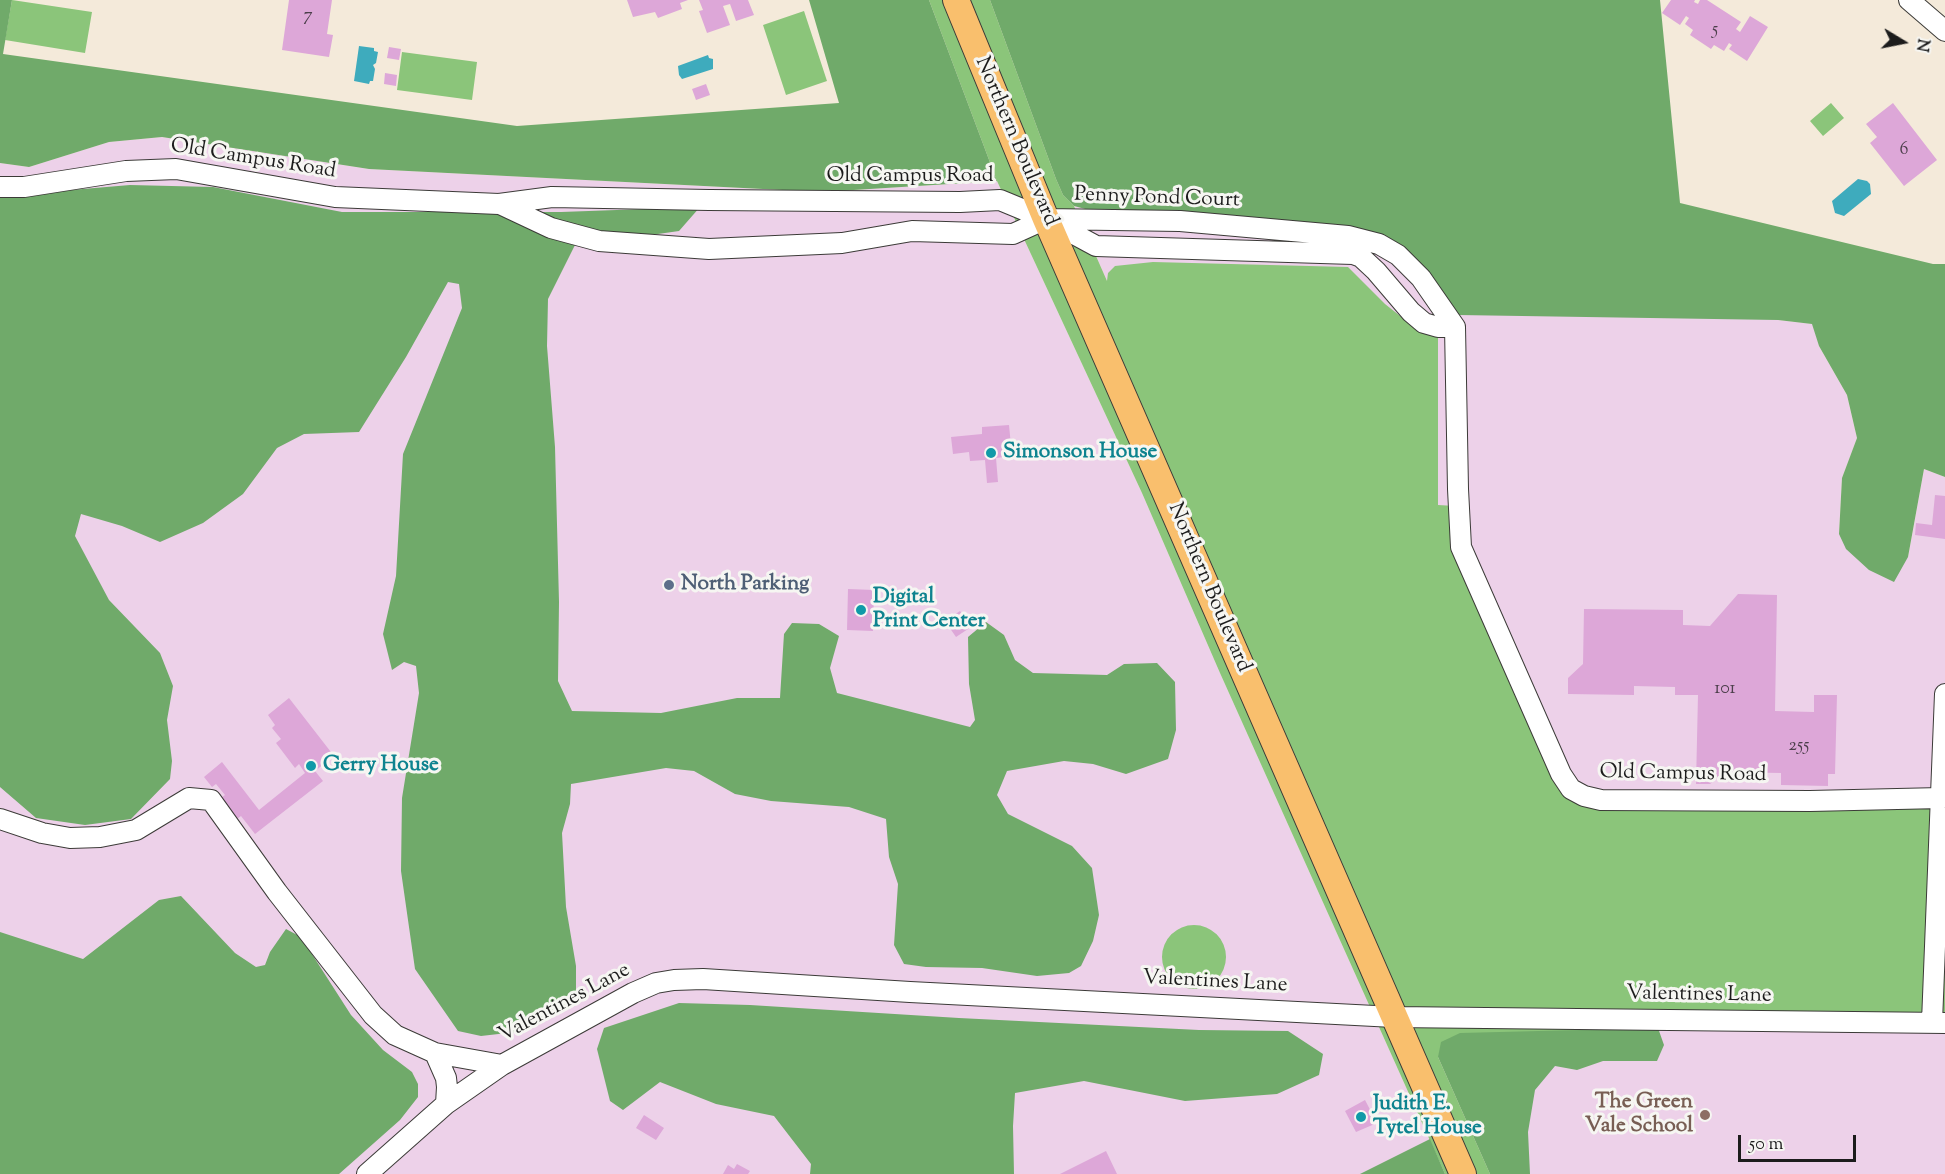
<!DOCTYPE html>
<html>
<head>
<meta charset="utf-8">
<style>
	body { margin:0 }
	#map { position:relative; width:1945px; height:1174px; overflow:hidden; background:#f4eada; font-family:"Sorts Mill Goudy",serif }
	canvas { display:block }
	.north { position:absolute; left:1873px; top:12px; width:60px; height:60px; -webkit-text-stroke:4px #f6f6f2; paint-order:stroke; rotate:100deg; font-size:16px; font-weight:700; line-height:24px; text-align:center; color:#1c1c1c }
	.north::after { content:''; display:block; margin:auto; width:21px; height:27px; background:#1c1c1c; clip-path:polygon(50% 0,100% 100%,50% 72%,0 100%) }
	.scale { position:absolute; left:1738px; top:1135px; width:118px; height:27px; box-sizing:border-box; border:3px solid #1c1c1c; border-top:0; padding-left:8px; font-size:18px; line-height:21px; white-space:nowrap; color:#1c1c1c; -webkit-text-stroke:4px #f6f6f2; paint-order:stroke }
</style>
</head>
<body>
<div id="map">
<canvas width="1945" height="1174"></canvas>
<div class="north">N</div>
<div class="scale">50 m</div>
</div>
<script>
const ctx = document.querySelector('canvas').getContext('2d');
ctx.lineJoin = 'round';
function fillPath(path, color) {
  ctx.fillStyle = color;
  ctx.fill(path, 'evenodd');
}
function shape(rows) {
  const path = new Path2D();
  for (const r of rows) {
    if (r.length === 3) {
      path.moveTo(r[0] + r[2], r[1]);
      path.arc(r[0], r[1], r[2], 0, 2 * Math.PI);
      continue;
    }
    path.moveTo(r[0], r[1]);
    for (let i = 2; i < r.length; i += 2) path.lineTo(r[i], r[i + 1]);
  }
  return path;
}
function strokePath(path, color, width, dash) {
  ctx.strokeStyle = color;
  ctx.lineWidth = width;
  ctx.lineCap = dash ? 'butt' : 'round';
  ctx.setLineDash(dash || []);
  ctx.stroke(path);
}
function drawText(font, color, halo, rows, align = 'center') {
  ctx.font = font + ' "Sorts Mill Goudy",serif';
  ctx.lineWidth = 6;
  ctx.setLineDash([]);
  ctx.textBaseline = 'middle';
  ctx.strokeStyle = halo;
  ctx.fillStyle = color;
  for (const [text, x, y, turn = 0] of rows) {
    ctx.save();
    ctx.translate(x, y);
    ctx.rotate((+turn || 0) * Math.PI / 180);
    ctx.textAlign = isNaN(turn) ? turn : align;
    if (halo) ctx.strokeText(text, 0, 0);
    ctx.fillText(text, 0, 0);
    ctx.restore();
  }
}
fillPath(shape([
	[162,137,369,169,822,192,997,181,1142,493,1220,673,1445,1174,0,1174,0,163,29,167,109,142],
	[1074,206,1089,210,1148,212,1778,320,1813,324,1819,346,1847,395,1857,438,1842,478,1839,534,1908,557,1924,469,1945,477,1945,694,1932,1022,1945,1023,1945,1174,1491,1174,1191,472]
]), '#edd1e9');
fillPath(shape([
	[12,0,92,12,85,53,5,40],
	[929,0,990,0,1056,179,1063,195,1074,206,1107,281,1108,273,1115,266,1153,262,1348,267,1385,304,1409,323,1438,331,1438,505,1455,506,1569,790,1937,802,1945,694,1945,1012,1932,1022,1658,1028,1438,1057,1490,1174,1445,1174,1220,673,1142,493,997,181],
	[804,11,827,81,786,95,763,25],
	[402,52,477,62,472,100,397,90],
	[1831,103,1844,118,1823,136,1810,121],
	[1194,957,32]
]), '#8bc57a');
fillPath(shape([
	[0,0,12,0,3,54,517,126,839,103,809,0,929,0,997,181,822,192,369,169,162,137,109,142,29,167,0,163],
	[990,0,1660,0,1680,203,1933,264,1945,264,1945,477,1924,469,1908,557,1894,582,1869,570,1846,549,1839,534,1842,478,1857,438,1847,395,1819,346,1812,324,1778,320,1458,315,1382,236,1089,210,1074,206,1063,195,1056,179],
	[130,185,213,187,342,212,561,212,700,207,679,231,651,235,582,231,548,299,547,346,555,447,559,602,558,681,572,711,661,713,737,698,780,698,784,634,792,623,819,624,839,636,830,668,837,693,970,727,975,720,969,684,968,637,986,622,1004,635,1015,660,1033,673,1107,675,1124,664,1157,663,1175,682,1176,730,1168,759,1126,774,1093,764,1064,761,1007,771,997,795,1008,814,1072,846,1092,868,1099,915,1093,941,1081,966,1069,973,1037,976,982,968,926,967,904,964,894,945,898,884,889,857,886,819,849,807,771,801,735,794,694,771,666,768,571,784,570,804,562,833,566,907,576,966,576,991,571,1001,516,1032,481,1036,458,1031,415,969,401,871,402,798,419,693,416,666,404,662,392,670,383,634,396,576,403,454,462,308,459,284,448,282,406,357,359,432,304,434,277,448,243,494,203,523,160,542,122,526,81,514,75,536,109,600,160,653,173,686,167,720,172,761,170,779,131,819,85,825,36,818,0,787,0,196],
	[181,896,235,953,256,967,265,965,270,952,286,929,301,937,351,1015,383,1050,412,1072,418,1084,418,1097,400,1120,339,1174,0,1174,0,932,83,959,159,900],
	[679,1003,750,1005,959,1018,1199,1030,1288,1031,1323,1054,1319,1075,1277,1094,1185,1101,1084,1081,1015,1093,1013,1126,1014,1174,810,1174,811,1164,774,1116,716,1104,660,1082,623,1110,610,1101,597,1049,604,1028],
	[1658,1028,1664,1045,1657,1061,1603,1061,1577,1070,1555,1066,1535,1090,1528,1132,1530,1174,1490,1174,1438,1057,1441,1042,1460,1033],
	[1430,1139,1445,1174,1360,1174]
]), '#70aa6a');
fillPath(shape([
	[359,46,374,48,374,51,378,52,376,63,373,65,375,69,373,81,370,81,369,84,354,81],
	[708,55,709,58,713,59,713,69,682,79,679,75,678,66],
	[1858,179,1867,181,1870,184,1871,194,1844,216,1835,213,1832,201]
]), '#3eabbd');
fillPath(shape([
	[289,0,332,0,327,34,333,35,329,57,282,50],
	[627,0,688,0,680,3,682,9,658,18,655,12,633,17],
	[699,0,748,0,754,15,736,21,730,4,723,6,730,25,707,33,699,11,703,10],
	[1671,0,1695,0,1694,2,1698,4,1700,0,1707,0,1741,22,1736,29,1740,32,1750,16,1768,27,1747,61,1729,49,1732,45,1729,43,1724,51,1714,45,1711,49,1690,35,1693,30,1685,24,1689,18,1686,16,1680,25,1662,13],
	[389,47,401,49,399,60,387,58],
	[385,73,397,75,396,86,384,84],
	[706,84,710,95,696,100,692,89],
	[1893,103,1937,160,1904,186,1870,143,1877,137,1866,124],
	[1009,425,1012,456,996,458,998,482,987,483,985,460,970,461,969,452,953,454,951,437,982,434,982,427],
	[1935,495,1945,496,1945,539,1915,535,1916,523,1932,525],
	[848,589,874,590,873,631,847,630],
	[1738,594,1777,595,1775,711,1814,712,1814,695,1837,695,1835,774,1828,774,1828,786,1781,785,1781,773,1724,772,1710,784,1696,784,1698,695,1675,695,1675,687,1634,686,1634,695,1568,694,1568,678,1583,664,1584,609,1683,610,1683,625,1710,626],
	[960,611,971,627,956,637,945,621],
	[289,698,334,756,315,771,323,781,255,834,241,816,237,819,221,798,225,795,216,784,212,787,204,777,222,762,259,810,305,773,299,764,295,768,276,743,281,739,272,728,275,725,268,715],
	[1365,1100,1377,1123,1356,1132,1345,1111],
	[644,1115,664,1128,656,1140,636,1128],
	[1106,1151,1117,1174,1060,1174],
	[737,1164,750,1171,748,1174,723,1174,728,1165,734,1169]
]), '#dda7d8');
const minor = shape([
	[1909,0,1945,31],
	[0,187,24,187,126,171,176,169,335,197,499,204,552,197,709,200,960,202,1000,200,1046,219],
	[500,204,551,228,599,241,709,249,842,243,912,231,1013,234,1046,219],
	[1046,219,1180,221,1348,236,1379,244,1398,255,1421,278,1455,327,1438,327,1424,323,1411,312,1376,271,1361,257,1353,254,1096,246,1046,219],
	[1455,327,1458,489,1461,547,1561,774,1571,789,1584,796,1601,800,1810,801,1941,798],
	[0,819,42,833,70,838,100,837,136,830,189,798,211,800,277,892,373,1015,395,1035,435,1053,502,1065],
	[1932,1022,1945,694],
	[435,1053,446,1078,447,1087,446,1104],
	[367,1174,446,1104,502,1065,633,993,656,983,674,980,703,979,910,992,1394,1017,1945,1023]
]);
const major = shape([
	[956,0,1046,219,1463,1174]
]);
strokePath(minor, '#3c3b38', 22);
strokePath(major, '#3c3b38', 28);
strokePath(minor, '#fff', 20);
strokePath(major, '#f9bf6d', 26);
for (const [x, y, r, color] of [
	[991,453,6,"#0f9aa8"],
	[669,585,6,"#5c6f8a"],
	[861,610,6,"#0f9aa8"],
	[311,766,6,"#0f9aa8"],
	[1705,1115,6,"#8d6e63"],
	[1361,1117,6,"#0f9aa8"]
]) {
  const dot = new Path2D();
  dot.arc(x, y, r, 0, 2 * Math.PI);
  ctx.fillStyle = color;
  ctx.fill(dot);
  strokePath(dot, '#f6f6f2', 2);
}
drawText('18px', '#4c3f4b', null, [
	["7",308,17],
	["5",1715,31],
	["6",1904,151],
	["101",1725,690],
	["255",1799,747]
]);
drawText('21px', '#1c1c1c', '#f6f6f2', [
	["Northern Boulevard",1015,142,67],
	["Old Campus Road",253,160,9],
	["Old Campus Road",910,177],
	["Penny Pond Court",1157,199,2],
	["Northern Boulevard",1208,588,67],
	["Old Campus Road",1683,775,1],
	["Valentines Lane",1215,983,3],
	["Valentines Lane",1699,996,1],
	["Valentines Lane",565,1004,-28]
]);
drawText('bold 21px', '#0d838f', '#f6f6f2', [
	["Simonson House",1003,453],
	["Digital",873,598],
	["Print Center",873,622],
	["Gerry House",323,766],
	["Judith E.",1373,1105],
	["Tytel House",1373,1129]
], 'left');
drawText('bold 21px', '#4e5e75', '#f6f6f2', [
	["North Parking",681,585]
], 'left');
drawText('bold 21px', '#785e54', '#f6f6f2', [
	["The Green",1693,1103],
	["Vale School",1693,1127]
], 'right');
</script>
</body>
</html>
